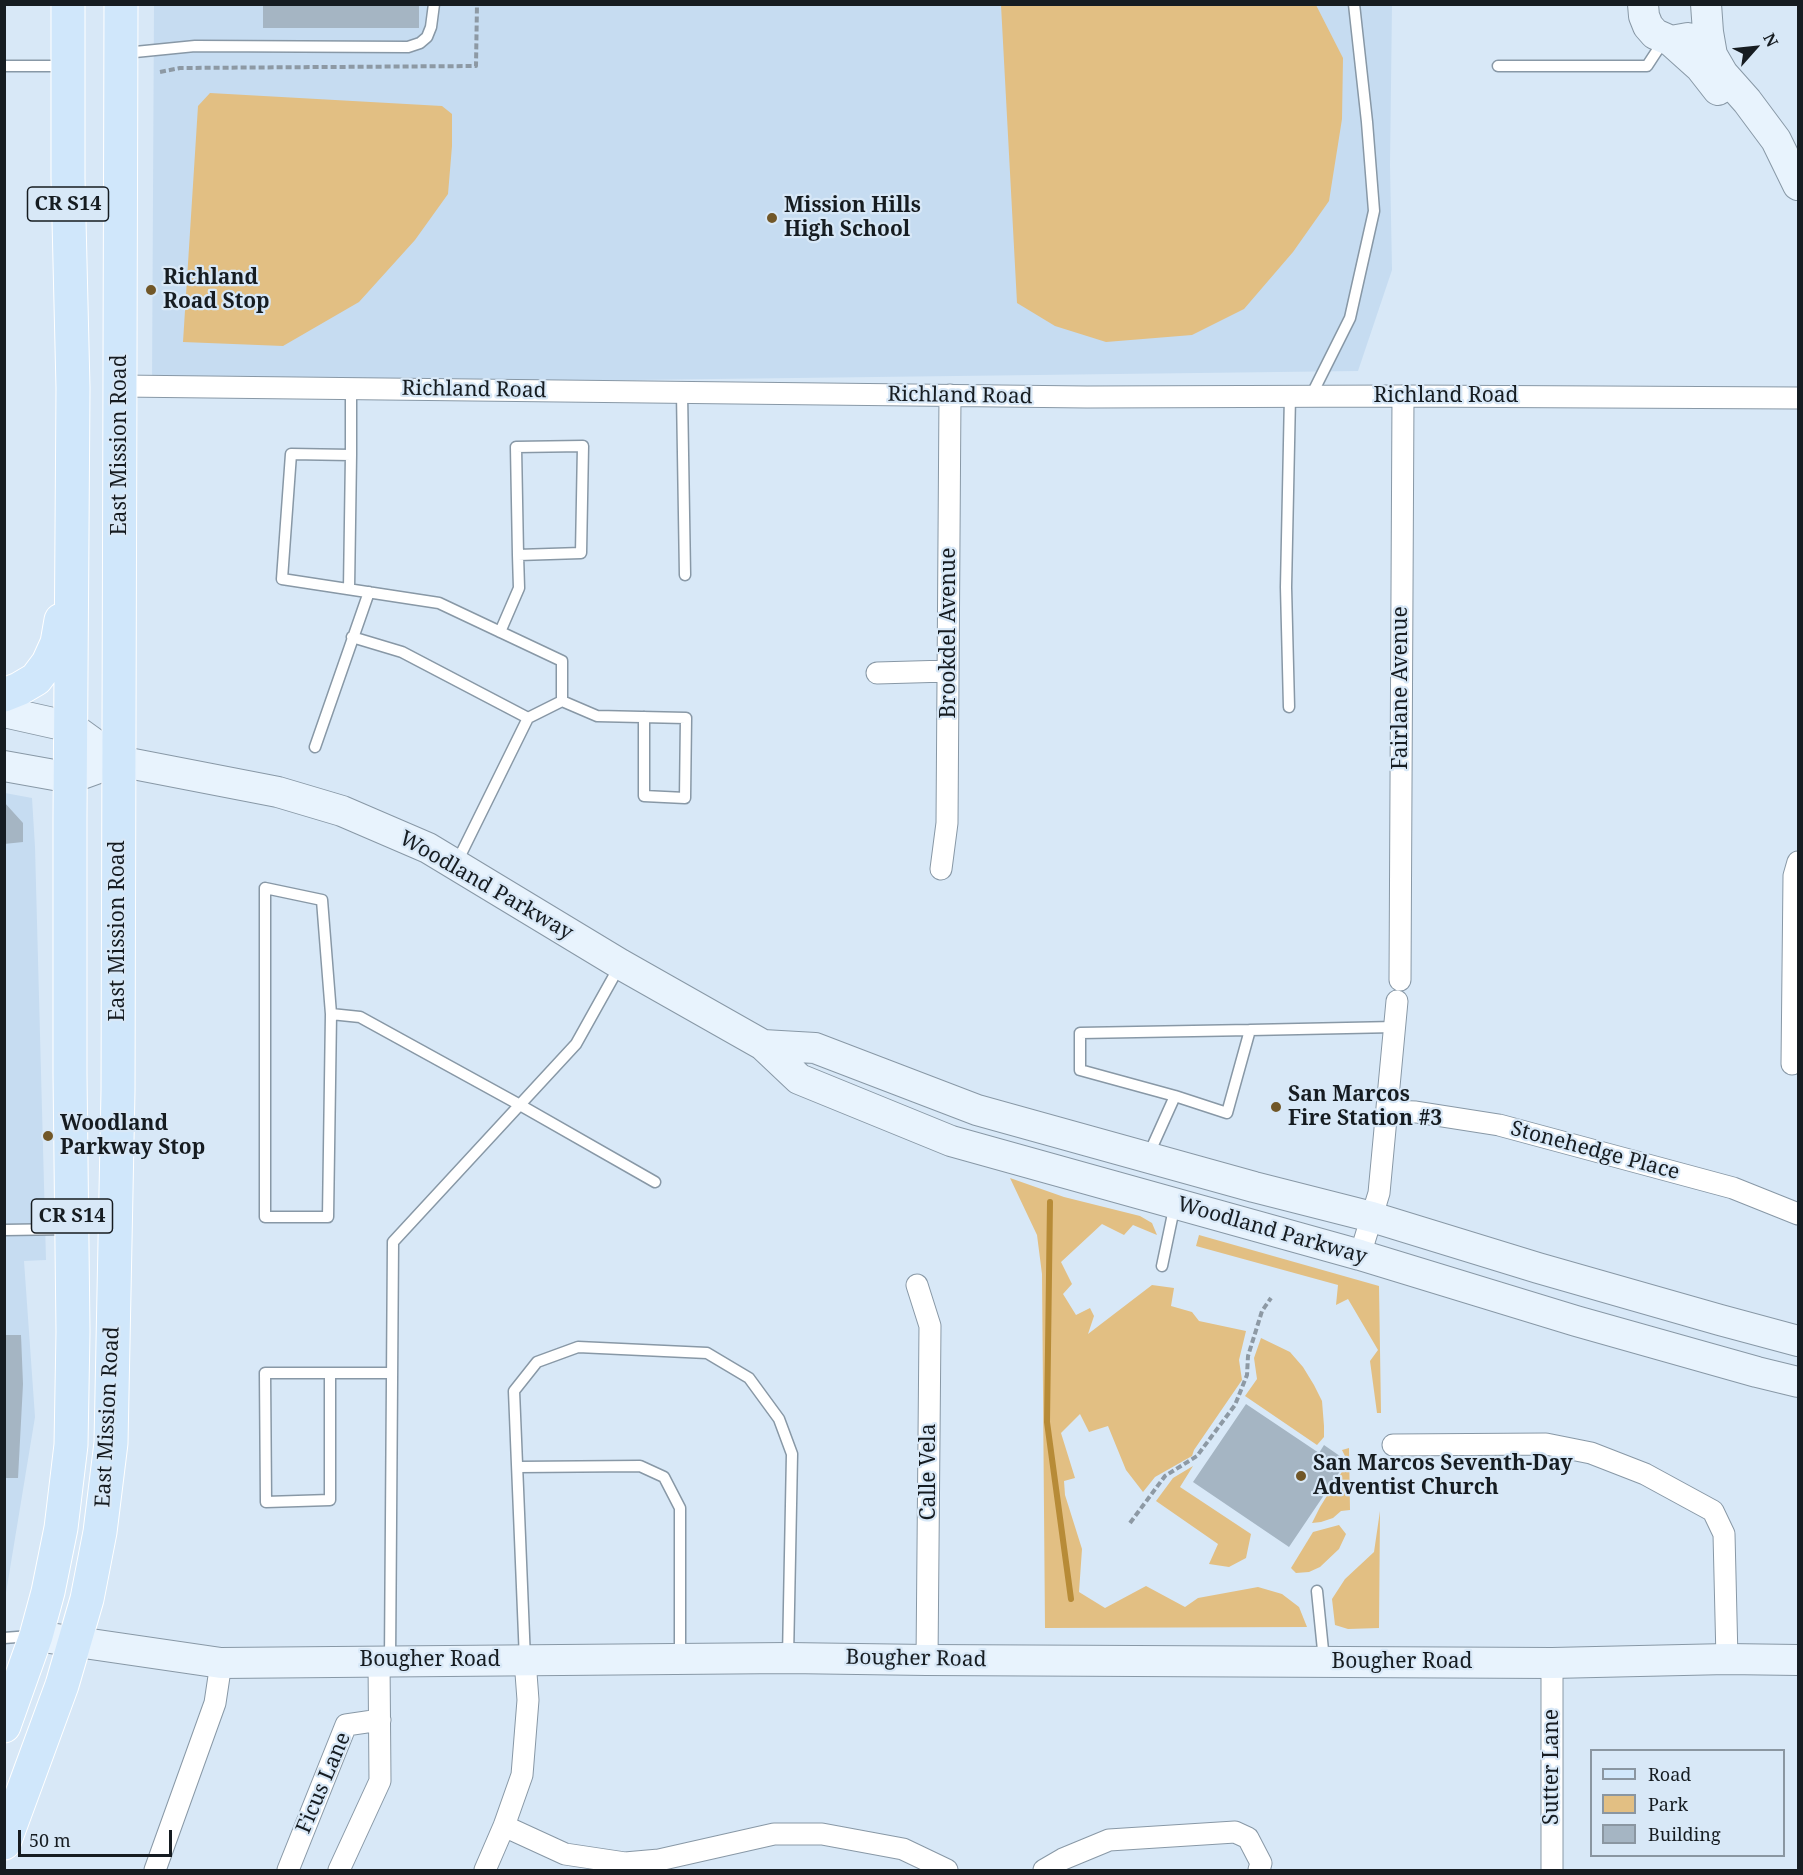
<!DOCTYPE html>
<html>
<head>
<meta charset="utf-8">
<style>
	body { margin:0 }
	#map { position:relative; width:1803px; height:1875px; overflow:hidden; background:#d8e8f7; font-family:"Noto Serif",serif }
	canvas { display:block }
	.frame { position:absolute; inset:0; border:6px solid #161c21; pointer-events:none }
	.legend { position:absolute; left:1590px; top:1749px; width:195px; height:108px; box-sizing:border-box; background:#d8e8f7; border:2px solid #8a96a1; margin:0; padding:8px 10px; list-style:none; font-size:18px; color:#161c21 }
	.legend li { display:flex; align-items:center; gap:12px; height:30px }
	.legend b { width:30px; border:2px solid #8a96a1 }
	.north { position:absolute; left:1725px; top:18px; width:60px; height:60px; -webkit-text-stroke:4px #d8e8f7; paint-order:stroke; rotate:63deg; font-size:16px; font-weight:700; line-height:24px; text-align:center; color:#161c21 }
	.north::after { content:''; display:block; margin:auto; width:21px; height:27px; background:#161c21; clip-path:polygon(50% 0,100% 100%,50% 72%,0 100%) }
	.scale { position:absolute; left:18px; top:1830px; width:154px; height:27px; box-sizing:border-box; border:3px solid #161c21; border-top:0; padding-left:8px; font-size:18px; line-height:21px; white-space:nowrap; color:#161c21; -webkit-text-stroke:4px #d8e8f7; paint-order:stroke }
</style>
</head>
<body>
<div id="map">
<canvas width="1803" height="1875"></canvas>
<div class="frame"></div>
<ul class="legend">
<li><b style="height:8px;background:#d0e7fb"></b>Road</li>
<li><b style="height:16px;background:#e2bf83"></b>Park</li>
<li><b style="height:16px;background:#a5b5c3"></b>Building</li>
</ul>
<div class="north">N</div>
<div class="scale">50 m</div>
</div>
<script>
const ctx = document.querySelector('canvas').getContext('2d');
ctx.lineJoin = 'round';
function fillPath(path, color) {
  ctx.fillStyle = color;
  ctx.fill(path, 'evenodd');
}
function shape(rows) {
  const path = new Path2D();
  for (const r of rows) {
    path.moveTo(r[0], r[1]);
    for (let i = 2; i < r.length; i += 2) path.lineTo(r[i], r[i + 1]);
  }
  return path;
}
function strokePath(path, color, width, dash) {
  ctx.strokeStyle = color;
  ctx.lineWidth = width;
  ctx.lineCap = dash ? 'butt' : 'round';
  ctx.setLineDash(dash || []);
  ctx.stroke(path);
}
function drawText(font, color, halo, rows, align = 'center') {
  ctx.font = font + ' "Noto Serif",serif';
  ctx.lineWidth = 4.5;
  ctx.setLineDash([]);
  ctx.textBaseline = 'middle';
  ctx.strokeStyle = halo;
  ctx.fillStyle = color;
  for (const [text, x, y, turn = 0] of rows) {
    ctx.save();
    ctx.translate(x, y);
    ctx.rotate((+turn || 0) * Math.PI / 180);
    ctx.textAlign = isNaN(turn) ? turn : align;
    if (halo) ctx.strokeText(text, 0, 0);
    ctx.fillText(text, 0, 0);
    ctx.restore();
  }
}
fillPath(shape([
	[154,5,1392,5,1390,165,1392,270,1358,371,152,386],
	[5,793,32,798,35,847,46,1260,24,1261,35,1417,5,1599]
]), '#c6dcf1');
fillPath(shape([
	[1001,5,1316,5,1343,58,1342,119,1329,201,1293,252,1244,309,1192,335,1106,342,1055,326,1017,303],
	[210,93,442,106,452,114,452,146,448,194,415,240,359,302,283,346,183,342,198,106],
	[1010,1178,1064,1197,1140,1216,1152,1223,1157,1235,1133,1225,1124,1235,1102,1224,1061,1262,1072,1284,1063,1294,1076,1315,1090,1308,1094,1316,1088,1334,1152,1285,1174,1288,1171,1306,1192,1312,1199,1321,1246,1331,1239,1360,1242,1380,1194,1450,1192,1456,1155,1477,1143,1492,1126,1470,1108,1426,1089,1432,1080,1414,1061,1433,1075,1478,1064,1481,1065,1495,1082,1549,1079,1592,1105,1608,1146,1586,1185,1607,1198,1598,1258,1587,1282,1594,1299,1607,1307,1627,1045,1628,1042,1274,1037,1235],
	[1199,1235,1379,1286,1381,1413,1377,1413,1370,1361,1378,1350,1348,1299,1336,1305,1338,1285,1196,1246],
	[1261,1338,1290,1352,1303,1367,1314,1385,1322,1401,1324,1426,1324,1437,1317,1445,1245,1396,1257,1379,1254,1358],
	[1349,1448,1350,1510,1341,1511,1333,1518,1321,1522,1312,1523,1320,1507,1348,1462,1342,1450],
	[1193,1466,1180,1487,1251,1534,1246,1558,1229,1567,1209,1564,1218,1544,1156,1501,1173,1478],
	[1380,1511,1379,1628,1348,1629,1335,1625,1332,1599,1345,1579,1374,1552],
	[1339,1525,1346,1534,1339,1549,1320,1567,1309,1572,1296,1573,1291,1568,1313,1532]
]), '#e2bf83');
strokePath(shape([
	[1050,1202,1047,1422,1071,1599]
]), '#b78b37', 6);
fillPath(shape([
	[263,4,419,4,419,28,263,28],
	[4,802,23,823,23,842,4,844],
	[4,1335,21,1335,23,1384,18,1478,4,1478],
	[1246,1404,1319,1453,1324,1445,1347,1461,1289,1547,1193,1482]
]), '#a5b5c3');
const lane = shape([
	[125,53,195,46,408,47,420,43,427,37,431,27,434,4],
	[4,66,65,66],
	[1498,66,1647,66,1664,40],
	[351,389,351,455],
	[682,393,685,575],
	[1311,396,1350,318,1374,211,1367,122,1354,4],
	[349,589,351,455,291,454,282,579,439,603,562,661,562,701],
	[500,632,519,588,518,555,516,447,583,446,581,553,518,555],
	[352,637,402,652,528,718],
	[1289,707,1286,587,1290,396],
	[315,747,369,592],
	[457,862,528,718,562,701,597,716,686,718,685,798,644,796,644,717],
	[331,1014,328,1217,265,1217,265,888,322,900,331,1014,360,1017,520,1105,655,1182],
	[1175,1096,1080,1070,1080,1033,1250,1030],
	[1148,1156,1175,1096,1227,1113,1250,1030,1395,1027],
	[4,1230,69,1229],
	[1162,1266,1175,1204],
	[330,1373,330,1500,266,1502,265,1373,392,1373],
	[519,1467,640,1466,664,1477,680,1508,680,1658],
	[1317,1591,1324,1660],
	[4,1638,30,1636],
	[390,1660,393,1242,576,1044,619,967],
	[525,1660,514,1391,537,1362,578,1347,707,1353,749,1378,779,1419,792,1454,788,1657]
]);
const street = shape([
	[121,386,1087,397,1403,396,1798,398],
	[877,673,948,671],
	[941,869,947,823,950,395],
	[1400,980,1403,396],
	[1792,1064,1794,876,1798,862],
	[1387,1111,1416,1112,1499,1125,1733,1188,1798,1214],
	[1360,1255,1379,1193,1397,1001],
	[917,1285,930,1326,927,1660],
	[1393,1445,1546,1444,1591,1453,1645,1474,1713,1511,1724,1534,1727,1659],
	[504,1826,565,1854,625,1863,659,1860,774,1834,822,1834,903,1849,947,1870],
	[155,1870,215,1703,221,1663],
	[288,1870,346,1725,380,1720],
	[339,1870,380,1781,379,1660],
	[485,1870,504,1826,522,1775,528,1700,525,1660],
	[1044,1870,1063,1859,1109,1840,1235,1832,1248,1838,1261,1863,1259,1870],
	[1552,1870,1552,1663]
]);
const secondary = shape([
	[1643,4,1644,16,1648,26,1655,34,1671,41,1688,38],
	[1706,4,1708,32,1712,55,1723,74,1747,101,1776,140,1798,185],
	[1671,41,1700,67,1718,90],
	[4,712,71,727,118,761,278,792,342,811,428,848,620,964,763,1045,799,1079,951,1141,1360,1255,1576,1321,1757,1372,1798,1382],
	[4,766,71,778,118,761],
	[763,1045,815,1048,977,1110,1254,1187,1372,1217,1538,1268,1720,1320,1798,1341],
	[36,1636,221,1663,788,1658,927,1660,1552,1663,1727,1659,1798,1660]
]);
const primary = shape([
	[4,695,19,689,36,679,48,663,57,643,61,620],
	[4,1726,36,1636,48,1592,61,1528,71,1445,73,1332,70,1074,70,817,73,388,68,178,68,4],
	[4,1843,62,1685,87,1599,100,1532,111,1443,118,1091,121,4]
]);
strokePath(lane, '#8898a6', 13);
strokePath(street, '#8898a6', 23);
strokePath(secondary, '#8898a6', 32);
strokePath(primary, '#fff', 35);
strokePath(shape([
	[160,72,180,68,476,66,477,4],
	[1130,1523,1165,1476,1197,1456,1235,1405,1247,1375,1248,1356,1262,1311,1271,1298]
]), '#8d99a4', 4, [6, 3]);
strokePath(lane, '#fff', 10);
strokePath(street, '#fff', 21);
strokePath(secondary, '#e8f3fd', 30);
strokePath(primary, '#d0e7fb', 33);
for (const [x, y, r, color] of [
	[772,218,6,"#715728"],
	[151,290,6,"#715728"],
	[1276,1107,6,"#715728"],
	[48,1136,6,"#715728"],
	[1301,1476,6,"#715728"]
]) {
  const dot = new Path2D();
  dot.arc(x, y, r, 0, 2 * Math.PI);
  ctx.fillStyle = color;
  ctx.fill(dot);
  strokePath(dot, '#d8e8f7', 2);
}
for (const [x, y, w] of [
	[68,204,81],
	[72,1216,81]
]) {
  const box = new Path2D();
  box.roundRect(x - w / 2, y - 17, w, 34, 4.5);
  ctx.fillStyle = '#d8e8f7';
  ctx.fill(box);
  strokePath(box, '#161c21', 1.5);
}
drawText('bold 20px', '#161c21', null, [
	["CR S14",68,204],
	["CR S14",72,1216]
]);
drawText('bold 21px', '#161c21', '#d8e8f7', [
	["Mission Hills",784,206],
	["High School",784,230],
	["Richland",163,278],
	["Road Stop",163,302],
	["San Marcos",1288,1095],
	["Fire Station #3",1288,1119],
	["Woodland",60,1124],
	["Parkway Stop",60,1148],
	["San Marcos Seventh-Day",1313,1464],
	["Adventist Church",1313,1488]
], 'left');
drawText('21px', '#161c21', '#d8e8f7', [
	["Richland Road",474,390,1],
	["Richland Road",960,396,1],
	["Richland Road",1446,396],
	["East Mission Road",120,445,-90],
	["Brookdel Avenue",949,633,-90],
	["Fairlane Avenue",1401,688,-90],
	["Woodland Parkway",486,886,30],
	["East Mission Road",118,931,-90],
	["Stonehedge Place",1595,1151,15],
	["Woodland Parkway",1272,1231,16],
	["East Mission Road",108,1417,-87],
	["Calle Vela",929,1472,-90],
	["Bougher Road",916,1659,1],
	["Bougher Road",430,1660],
	["Bougher Road",1402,1662],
	["Sutter Lane",1552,1767,-90],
	["Ficus Lane",324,1783,-67]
]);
</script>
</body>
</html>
